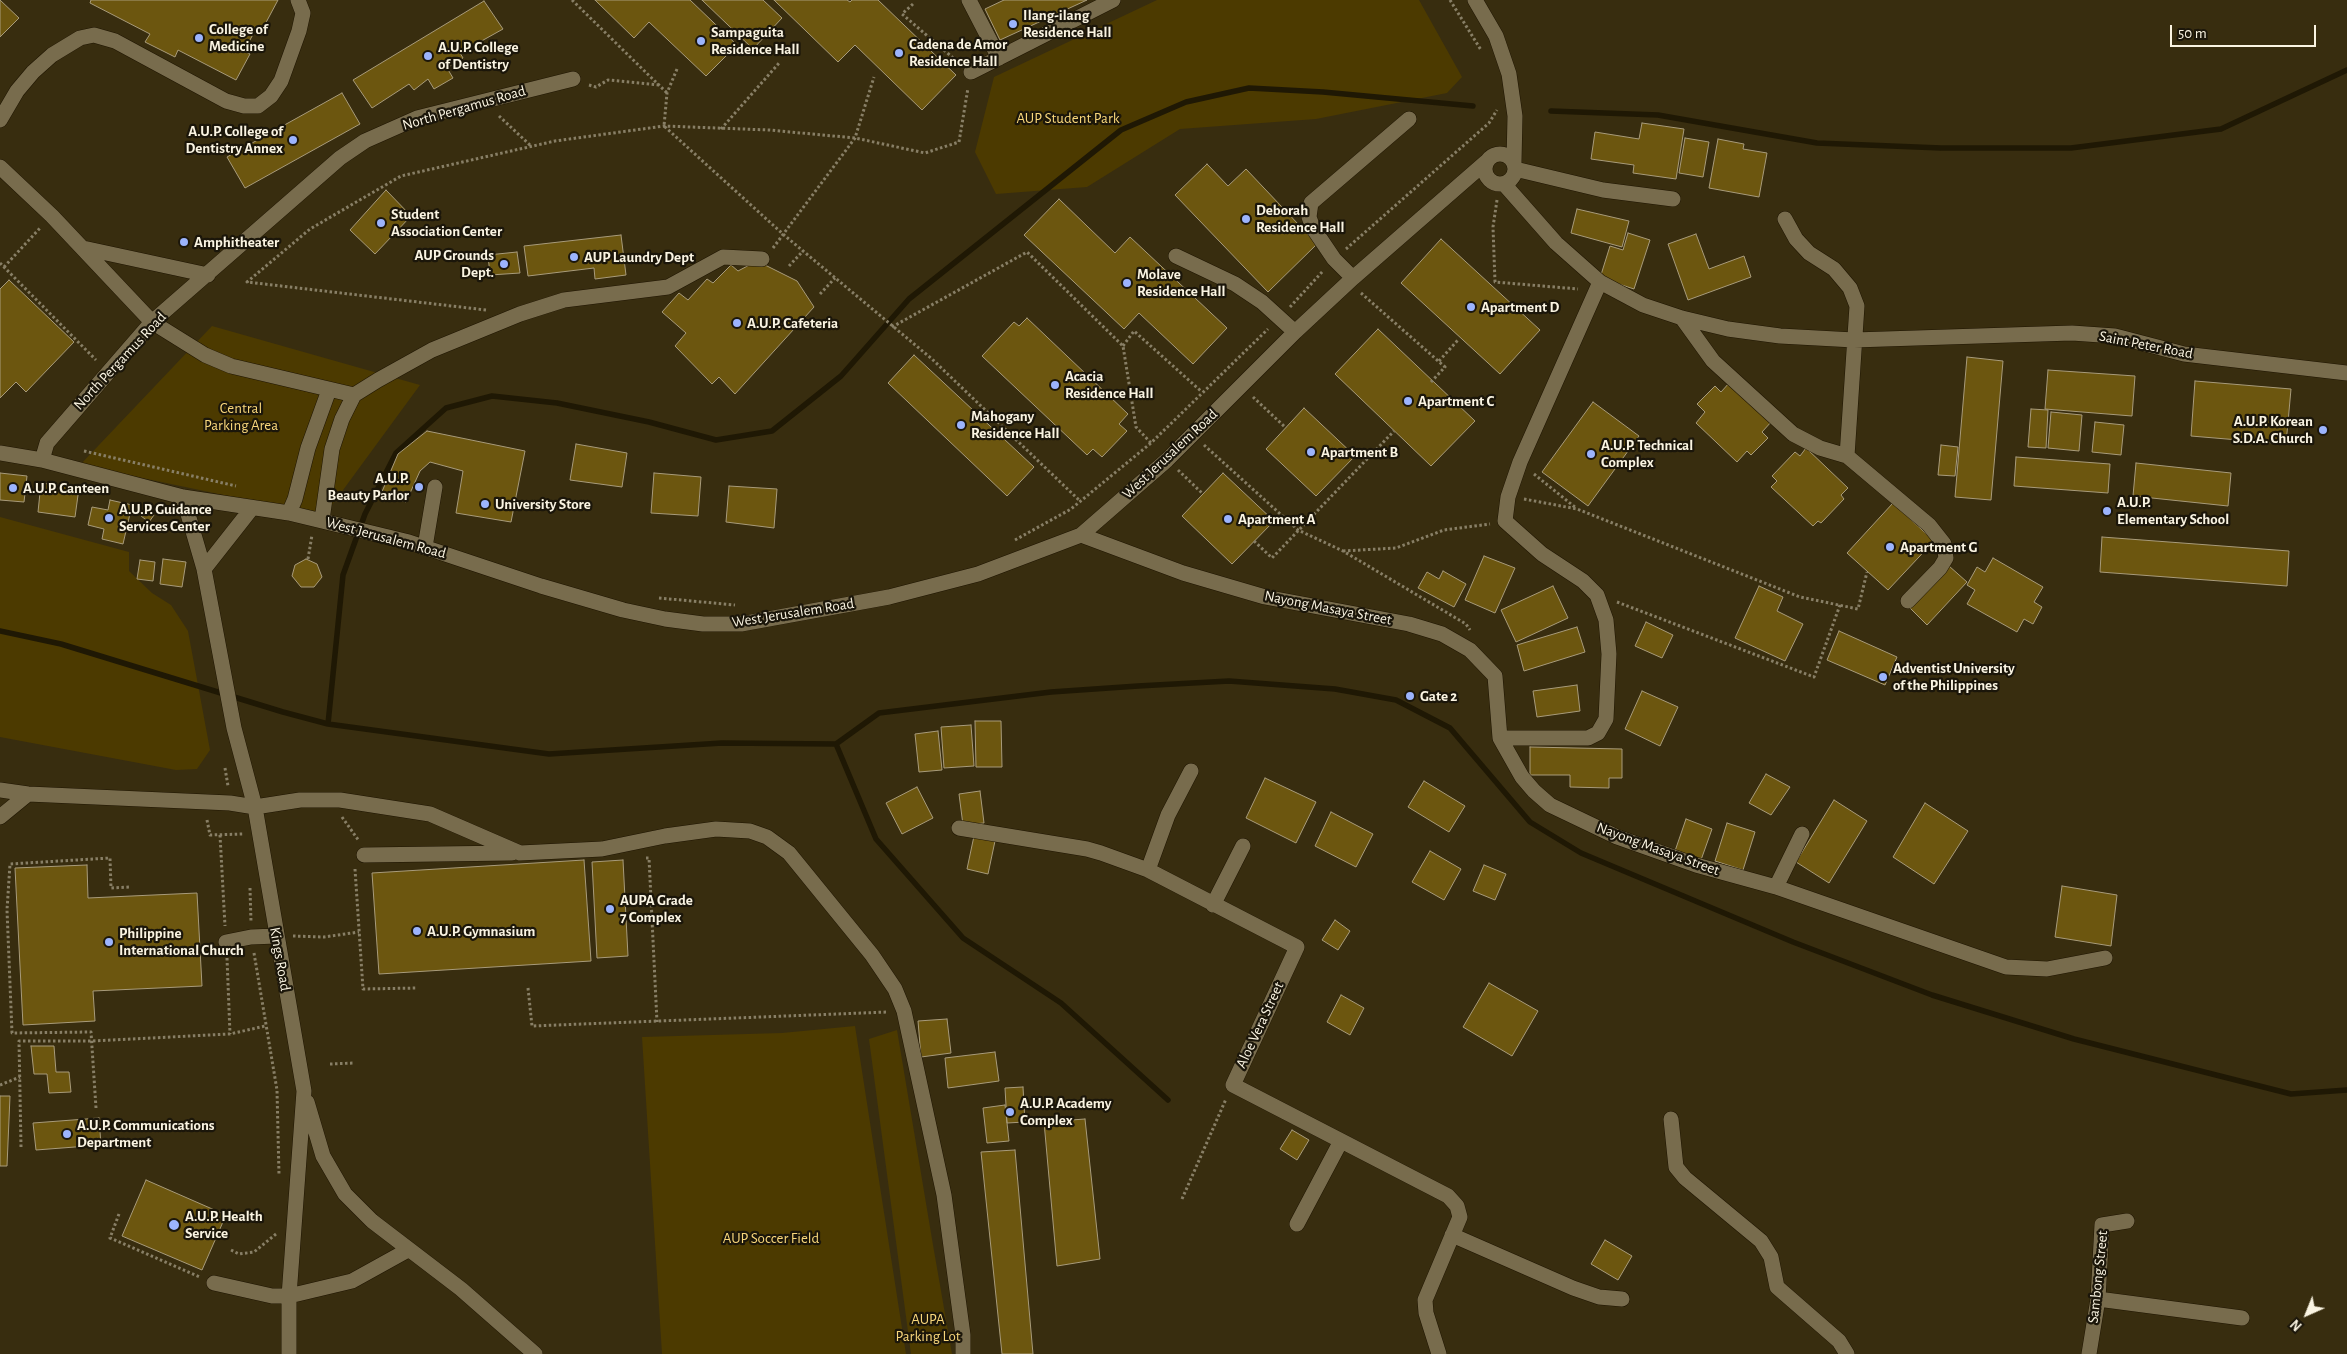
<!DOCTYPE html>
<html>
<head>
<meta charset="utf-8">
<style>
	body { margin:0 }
	#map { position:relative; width:2347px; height:1354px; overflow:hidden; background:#382d0f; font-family:"Alegreya Sans",sans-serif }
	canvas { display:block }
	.north { position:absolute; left:2282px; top:1289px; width:50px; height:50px; -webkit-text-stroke:4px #1b160a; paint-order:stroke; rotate:224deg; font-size:14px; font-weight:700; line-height:20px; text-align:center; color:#faf4e2 }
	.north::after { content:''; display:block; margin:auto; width:18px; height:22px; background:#faf4e2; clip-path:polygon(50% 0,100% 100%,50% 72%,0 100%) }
	.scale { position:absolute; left:2170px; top:25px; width:146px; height:22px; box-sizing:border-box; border:2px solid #faf4e2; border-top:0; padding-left:6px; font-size:15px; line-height:18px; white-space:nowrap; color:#faf4e2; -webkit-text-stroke:4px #1b160a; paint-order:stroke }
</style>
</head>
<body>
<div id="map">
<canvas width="2347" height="1354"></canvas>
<div class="north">N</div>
<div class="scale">50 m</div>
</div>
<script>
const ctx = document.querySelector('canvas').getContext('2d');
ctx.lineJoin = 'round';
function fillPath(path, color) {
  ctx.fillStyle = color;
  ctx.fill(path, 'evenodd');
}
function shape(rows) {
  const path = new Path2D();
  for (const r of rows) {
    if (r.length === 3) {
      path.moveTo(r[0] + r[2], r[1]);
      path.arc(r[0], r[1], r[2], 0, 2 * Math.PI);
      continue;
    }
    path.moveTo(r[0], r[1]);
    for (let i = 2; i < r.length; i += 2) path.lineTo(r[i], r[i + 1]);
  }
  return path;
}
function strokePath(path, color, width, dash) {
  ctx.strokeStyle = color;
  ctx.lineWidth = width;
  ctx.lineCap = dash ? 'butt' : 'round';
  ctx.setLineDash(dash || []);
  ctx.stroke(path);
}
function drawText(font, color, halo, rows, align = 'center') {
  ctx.font = font + ' "Alegreya Sans",sans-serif';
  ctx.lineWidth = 4.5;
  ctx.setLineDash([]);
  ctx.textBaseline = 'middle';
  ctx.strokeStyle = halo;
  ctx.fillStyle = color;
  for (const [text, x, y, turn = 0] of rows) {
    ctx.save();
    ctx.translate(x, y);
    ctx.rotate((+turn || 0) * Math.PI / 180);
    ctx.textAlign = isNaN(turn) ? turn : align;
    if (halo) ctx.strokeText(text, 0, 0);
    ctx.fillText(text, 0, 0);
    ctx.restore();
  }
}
fillPath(shape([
	[1157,0,1419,0,1462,77,1447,93,1316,119,1180,129,1087,187,996,194,975,152,994,77],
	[212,326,420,385,324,516,80,465],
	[0,517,129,552,129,571,152,593,171,605,188,631,210,750,197,769,176,770,0,737],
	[855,1026,906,1354,662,1354,642,1037,782,1033],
	[897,1030,933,1245,952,1354,911,1354,869,1039]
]), '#4c3a00');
strokePath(shape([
	[1551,111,1658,115,1817,143,1941,148,2071,148,2221,129,2347,70],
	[0,631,61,644,283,712,328,724,549,754,722,743,836,744,879,713,1051,692,1138,686,1229,681,1335,689,1396,700,1450,728,1530,822,1581,853,1793,942,1932,995,2074,1039,2291,1094,2347,1090],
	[328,724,343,575,365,514,396,453,446,408,492,396,557,403,649,422,716,440,772,431,841,376,909,299,1121,130,1186,102,1249,88,1323,92,1473,106],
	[836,744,876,839,963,938,1061,1003,1168,1100]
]), '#1f1804', 5.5);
const building = shape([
	[0,0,19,18,0,37,0,0],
	[91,0,278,0,262,30,257,27,244,51,250,54,236,80,178,50,175,57,145,42,150,34,90,3,91,0],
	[595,0,690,0,737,45,706,76,649,22,634,38,595,0],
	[702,0,763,0,782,18,753,49,702,0],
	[774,0,847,0,850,2,852,0,878,0,956,75,922,110,855,45,838,62,774,0],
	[1004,0,1087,0,1000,40,985,9,1004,0],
	[484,1,503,29,460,53,463,58,447,68,453,78,434,89,428,79,414,90,409,84,372,108,353,80,484,1],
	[342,93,360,124,245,188,227,157,342,93],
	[1642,123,1684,129,1676,179,1633,173,1634,165,1591,159,1595,132,1639,139,1642,123],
	[1685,138,1709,142,1703,177,1679,173,1685,138],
	[1718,139,1744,144,1743,149,1767,153,1759,197,1709,188,1718,139],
	[1207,164,1228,186,1246,169,1317,244,1268,292,1175,195,1207,164],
	[386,190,411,216,375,254,350,230,386,190],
	[1059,199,1115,253,1130,237,1227,328,1193,364,1139,313,1124,329,1024,235,1059,199],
	[1577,209,1629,221,1622,247,1571,233,1577,209],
	[1628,233,1650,240,1634,289,1600,278,1610,246,1623,250,1628,233],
	[1696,234,1709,269,1744,256,1751,277,1688,300,1668,244,1696,234],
	[621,235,626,275,595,279,594,268,528,276,524,246,621,235],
	[1441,239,1540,330,1500,374,1401,283,1441,239],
	[517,252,520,273,490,275,488,255,517,252],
	[757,261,797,281,814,307,735,394,719,377,712,384,675,346,686,333,662,312,679,293,688,300,707,279,713,283,731,265,738,271,757,261],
	[9,280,74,342,26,392,16,382,0,398,0,289,9,280],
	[1027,318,1128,414,1119,424,1127,431,1102,457,1093,449,1087,455,982,356,1014,322,1019,326,1027,318],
	[1378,329,1475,421,1431,466,1335,374,1378,329],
	[914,355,1034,467,1007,496,888,383,914,355],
	[1967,357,2003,361,1991,500,1955,497,1967,357],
	[2048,370,2135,376,2132,416,2045,409,2048,370],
	[2195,381,2291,389,2286,444,2191,436,2195,381],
	[1730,382,1772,421,1762,432,1768,438,1751,455,1747,451,1737,462,1696,423,1705,412,1697,404,1715,386,1721,392,1730,382],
	[1593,402,1639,436,1588,506,1542,472,1593,402],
	[1304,408,1355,456,1316,496,1266,449,1304,408],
	[2031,409,2048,410,2046,448,2028,447,2031,409],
	[2051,412,2082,415,2079,451,2048,448,2051,412],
	[2095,422,2124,425,2121,455,2092,452,2095,422],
	[427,431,525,451,511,522,456,513,463,471,430,462,420,471,406,502,381,494,398,454,427,431],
	[576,444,627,453,622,487,570,480,576,444],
	[1941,445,1958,447,1955,476,1938,475,1941,445],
	[1806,448,1848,488,1841,495,1844,499,1821,523,1818,521,1813,526,1771,487,1777,481,1772,476,1795,452,1800,456,1806,448],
	[2016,457,2110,464,2108,493,2014,486,2016,457],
	[2136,463,2231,473,2228,506,2133,496,2136,463],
	[0,473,27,476,24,502,0,500,0,473],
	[654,473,701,477,698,516,651,513,654,473],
	[1223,473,1274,521,1232,564,1182,516,1223,473],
	[41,483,79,488,75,517,38,512,41,483],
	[729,486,777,489,774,528,726,522,729,486],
	[110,500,132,505,123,544,102,539,104,529,88,525,92,507,108,510,110,500],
	[1893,503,1934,541,1888,590,1847,553,1893,503],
	[146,509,154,515,149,522,141,516,146,509],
	[2102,537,2289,551,2287,586,2100,572,2102,537],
	[1484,556,1515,568,1495,613,1465,600,1484,556],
	[1993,558,2043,587,2034,602,2042,607,2033,624,2024,619,2017,632,1967,604,1975,590,1967,585,1977,567,1985,572,1993,558],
	[163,559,186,562,182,587,160,584,163,559],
	[306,559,317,564,322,577,314,587,301,587,292,576,295,565,306,559],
	[140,560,155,562,153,581,137,579,140,560],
	[1949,566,1967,582,1927,625,1910,608,1949,566],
	[1443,571,1466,584,1454,607,1418,588,1427,572,1439,579,1443,571],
	[1553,586,1568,618,1516,642,1501,610,1553,586],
	[1759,586,1783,597,1777,611,1803,624,1785,661,1735,638,1759,586],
	[1646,622,1673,635,1662,658,1635,646,1646,622],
	[1577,627,1585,652,1524,671,1517,645,1577,627],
	[1839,631,1897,657,1885,685,1827,660,1839,631],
	[1577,685,1580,711,1537,717,1533,691,1577,685],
	[1642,691,1678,707,1660,746,1625,729,1642,691],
	[975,721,1001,721,1002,767,976,767,975,721],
	[971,725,974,766,944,768,941,727,971,725],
	[938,731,942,770,919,772,915,734,938,731],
	[1530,747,1622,749,1622,778,1609,778,1609,788,1570,787,1570,775,1530,775,1530,747],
	[1766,774,1790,787,1771,815,1749,803,1766,774],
	[1265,778,1316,802,1296,843,1246,818,1265,778],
	[1424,781,1465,806,1449,832,1408,807,1424,781],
	[917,787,933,818,902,834,886,803,917,787],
	[980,791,984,823,963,825,959,794,980,791],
	[1834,800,1867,821,1829,883,1796,862,1834,800],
	[1925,803,1968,831,1934,884,1893,857,1925,803],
	[1331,812,1373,834,1356,867,1315,846,1331,812],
	[1686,819,1712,829,1701,860,1675,851,1686,819],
	[1727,823,1755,832,1743,870,1715,861,1727,823],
	[974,836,995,841,988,874,967,869,974,836],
	[1430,851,1461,869,1444,900,1412,882,1430,851],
	[584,860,591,961,379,974,372,873,584,860],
	[623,860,628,956,597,958,592,862,623,860],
	[87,865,88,898,197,893,202,986,93,991,95,1021,23,1025,15,868,87,865],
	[1484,865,1506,874,1495,900,1473,891,1484,865],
	[2062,886,2117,895,2111,946,2055,937,2062,886],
	[1335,920,1350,931,1338,950,1322,940,1335,920],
	[1489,983,1538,1011,1512,1056,1463,1027,1489,983],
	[1341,995,1364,1008,1350,1035,1327,1022,1341,995],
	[947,1019,951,1053,921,1057,918,1021,947,1019],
	[31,1046,54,1046,56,1072,69,1072,71,1092,49,1093,47,1074,34,1074,31,1046],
	[995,1052,999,1081,948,1088,945,1058,995,1052],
	[1023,1087,1025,1122,1007,1123,1005,1088,1023,1087],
	[0,1096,10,1096,7,1166,0,1166,0,1096],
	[1005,1105,1009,1141,987,1143,983,1108,1005,1105],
	[99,1118,101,1145,36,1150,33,1123,99,1118],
	[1085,1119,1100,1259,1057,1266,1044,1122,1085,1119],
	[1292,1130,1309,1140,1297,1160,1280,1149,1292,1130],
	[1015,1150,1033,1354,1002,1354,981,1152,1015,1150],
	[146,1180,226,1215,202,1270,122,1236,146,1180],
	[1605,1240,1632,1256,1618,1280,1591,1264,1605,1240]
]);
fillPath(building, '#6c560f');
strokePath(building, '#a89b7b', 1);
const minor = shape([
	[969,0,999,58],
	[1475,0,1496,36,1509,74,1515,116,1514,162],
	[971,72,1113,0],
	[0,120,17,91,33,72,52,55,80,38,94,35,115,41,226,101,244,106,258,106,271,96,281,81,299,31,303,13,298,0],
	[1500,169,15],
	[0,167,52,216,152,322,205,355,231,366,354,395],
	[1515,169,1603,190,1673,199],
	[1504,184,1556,243,1600,282,1643,305,1682,318,1728,329,1780,336,1854,340,2072,333,2115,336,2184,354,2347,373],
	[1785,219,1796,239,1809,253,1834,269,1850,288,1857,306,1847,456,1929,525,1944,544,1946,558,1940,568,1908,601],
	[83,248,208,275],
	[1176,256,1235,284,1262,302,1295,332],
	[1353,278,1334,259,1313,228,1309,217,1311,203,1409,119],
	[1682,318,1713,361,1793,434,1820,448,1847,456],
	[0,453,42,460,183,497,289,513,409,542,541,586,623,610,665,619,703,624,741,624,889,597,978,574,1081,535,1167,460,1295,332,1353,278,1486,162],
	[42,460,47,443,152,322,340,158,365,141,417,118,573,79],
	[183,497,204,569,234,728,255,807,304,1091,289,1296,289,1354],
	[289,513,295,499,308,448,329,390],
	[322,520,332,449,342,419,354,395,378,380,432,350,520,314,564,300,668,287,723,257,762,259],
	[1081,535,1183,573,1265,597,1409,624,1442,634,1470,650,1495,676,1500,738,1522,777,1534,791,1550,805,1617,837,1696,865,1776,887,2006,967,2047,969,2105,958],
	[425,547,435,487],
	[204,569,252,508],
	[1500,738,1588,738,1598,733,1606,719,1609,654,1606,620,1597,595,1583,581,1542,554,1505,521,1508,497,1520,462,1600,282],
	[0,790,28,794,230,803,255,807,300,800,340,800,430,814,520,853,602,849,665,836,716,829,750,831,767,837,789,853,872,955,895,989,904,1011,944,1195,963,1335,963,1354],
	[0,817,28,794],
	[959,828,1087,849,1101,853,1148,870,1297,947,1233,1085,1448,1196,1457,1206,1460,1217,1425,1300,1426,1313,1439,1354],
	[364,855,512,853],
	[1148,870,1168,815,1191,771],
	[1776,887,1802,834],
	[1213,905,1243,846],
	[226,942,251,937,276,936],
	[307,1102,323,1156,345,1194,372,1221,461,1289,535,1354],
	[1671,1119,1676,1167,1685,1178,1761,1241,1771,1257,1777,1287,1839,1341,1847,1354],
	[1297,1224,1341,1141],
	[1452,1235,1573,1288,1599,1297,1622,1299],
	[214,1283,272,1296,289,1296,352,1281,408,1250],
	[2098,1299,2242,1318],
	[2089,1354,2098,1299,2102,1225,2127,1221]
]);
strokePath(minor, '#1f1500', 16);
strokePath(shape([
	[572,0,667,93],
	[1450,0,1481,50],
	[913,4,902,14,959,63],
	[677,69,667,93,664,126,784,235,932,359,1080,501],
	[589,85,596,87,608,80,660,85],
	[499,116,531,146],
	[721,129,780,62],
	[1497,200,1493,227,1495,282,1578,289],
	[773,248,855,138,874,77],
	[1346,249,1489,123,1497,110],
	[0,263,96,360],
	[789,266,803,251],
	[4,267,41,227],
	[1361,293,1445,367,1431,382],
	[820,294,835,278],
	[1290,307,1323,271],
	[486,310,247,282,310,229,401,176,555,141,664,126,769,130,855,138,925,153,959,142,968,88],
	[892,327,1027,252,1123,346,1136,427,1151,443],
	[1123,346,1134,331,1202,392],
	[1439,361,1458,340],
	[1253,397,1286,428],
	[1204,445,1298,530,1343,551,1466,624,1470,630],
	[84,451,236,486],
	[1178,470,1203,494],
	[1534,474,1576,508],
	[1524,499,1577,509,1800,597,1858,609,1867,572],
	[1015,540,1071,509,1151,443,1268,329],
	[1254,541,1272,558,1394,431],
	[1343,551,1396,548,1444,530,1490,524],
	[308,559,312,535],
	[659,598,735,605],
	[1617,602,1814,677,1840,605],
	[225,768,228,786],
	[342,817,359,841],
	[207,820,210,835,243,834],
	[220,835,225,926],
	[646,858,649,858,657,1022],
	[355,869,363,989,417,988],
	[250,888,251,922],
	[293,936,324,937,359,932],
	[254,953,277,1090,279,1175],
	[227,958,230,1034],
	[528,988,532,1026,888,1012],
	[330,1064,354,1063],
	[0,1085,20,1077],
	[96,1108,91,1032,12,1033,7,910,10,864,110,858,111,888,131,887],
	[21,1147,19,1041,91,1041,230,1034,265,1026],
	[1182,1199,1226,1099],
	[119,1214,110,1238,200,1277],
	[231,1250,239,1254,254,1252,276,1234]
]), '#887f66', 3, [2.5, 2.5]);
strokePath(minor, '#786c4d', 15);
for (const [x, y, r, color] of [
	[1013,24,5,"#9cb4fd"],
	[199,38,5,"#9cb4fd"],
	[701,41,5,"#9cb4fd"],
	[899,53,5,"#9cb4fd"],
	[428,56,5,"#9cb4fd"],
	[293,140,5,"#9cb4fd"],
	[1246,219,5,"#9cb4fd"],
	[381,223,5,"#9cb4fd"],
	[184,242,5,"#9cb4fd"],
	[574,257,5,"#9cb4fd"],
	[504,264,5,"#9cb4fd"],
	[1127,283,5,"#9cb4fd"],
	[1471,307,5,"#9cb4fd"],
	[737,323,5,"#9cb4fd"],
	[1055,385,5,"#9cb4fd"],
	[1408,401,5,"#9cb4fd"],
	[961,425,5,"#9cb4fd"],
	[2323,430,5,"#9cb4fd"],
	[1311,452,5,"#9cb4fd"],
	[1591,454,5,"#9cb4fd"],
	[419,487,5,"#9cb4fd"],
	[13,488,5,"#9cb4fd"],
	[485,504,5,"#9cb4fd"],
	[2107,511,5,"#9cb4fd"],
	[109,518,5,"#9cb4fd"],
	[1228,519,5,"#9cb4fd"],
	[1890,547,5,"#9cb4fd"],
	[1883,677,5,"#9cb4fd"],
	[1410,696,5,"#9cb4fd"],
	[610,909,5,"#9cb4fd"],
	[417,931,5,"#9cb4fd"],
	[109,942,5,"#9cb4fd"],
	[1010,1112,5,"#9cb4fd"],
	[67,1134,5,"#9cb4fd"],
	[174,1225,6,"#9cb4fd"]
]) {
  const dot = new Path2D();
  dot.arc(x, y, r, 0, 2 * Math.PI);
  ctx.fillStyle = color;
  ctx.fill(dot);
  strokePath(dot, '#1b160a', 2);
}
drawText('bold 15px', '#faf4e2', '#1b160a', [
	["Ilang-ilang",1023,15],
	["Residence Hall",1023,32],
	["College of",209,29],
	["Medicine",209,46],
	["Sampaguita",711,32],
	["Residence Hall",711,49],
	["Cadena de Amor",909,44],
	["Residence Hall",909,61],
	["A.U.P. College",438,47],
	["of Dentistry",438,64],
	["A.U.P. College of",283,131,"right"],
	["Dentistry Annex",283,148,"right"],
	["Deborah",1256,210],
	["Residence Hall",1256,227],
	["Student",391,214],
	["Association Center",391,231],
	["Amphitheater",194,242],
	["AUP Grounds",494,255,"right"],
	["Dept.",494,272,"right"],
	["AUP Laundry Dept",584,257],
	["Molave",1137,274],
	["Residence Hall",1137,291],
	["Apartment D",1481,307],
	["A.U.P. Cafeteria",747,323],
	["Acacia",1065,376],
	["Residence Hall",1065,393],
	["Apartment C",1418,401],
	["Mahogany",971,416],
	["Residence Hall",971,433],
	["A.U.P. Korean",2313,421,"right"],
	["S.D.A. Church",2313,438,"right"],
	["A.U.P. Technical",1601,445],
	["Complex",1601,462],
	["Apartment B",1321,452],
	["A.U.P.",409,478,"right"],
	["Beauty Parlor",409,495,"right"],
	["A.U.P. Canteen",23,488],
	["A.U.P.",2117,502],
	["Elementary School",2117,519],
	["University Store",495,504],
	["A.U.P. Guidance",119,509],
	["Services Center",119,526],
	["Apartment A",1238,519],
	["Apartment G",1900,547],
	["Adventist University",1893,668],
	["of the Philippines",1893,685],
	["Gate 2",1420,696],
	["AUPA Grade",620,900],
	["7 Complex",620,917],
	["A.U.P. Gymnasium",427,931],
	["Philippine",119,933],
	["International Church",119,950],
	["A.U.P. Academy",1020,1103],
	["Complex",1020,1120],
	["A.U.P. Communications",77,1125],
	["Department",77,1142],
	["A.U.P. Health",185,1216],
	["Service",185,1233]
], 'left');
drawText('15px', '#faf4e2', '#1b160a', [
	["North Pergamus Road",464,108,-16],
	["Saint Peter Road",2146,345,11],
	["North Pergamus Road",120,361,-47],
	["West Jerusalem Road",1170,454,-43],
	["West Jerusalem Road",386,538,15],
	["Nayong Masaya Street",1328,608,11],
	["West Jerusalem Road",793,613,-9],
	["Nayong Masaya Street",1658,849,20],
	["Kings Road",280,959,80],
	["Aloe Vera Street",1260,1025,-65],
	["Sambong Street",2098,1277,-84]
]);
drawText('15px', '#f9d77b', '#1b160a', [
	["AUP Student Park",1068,118],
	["Central",241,408],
	["Parking Area",241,425],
	["AUP Soccer Field",771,1238],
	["AUPA",928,1319],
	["Parking Lot",928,1336]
]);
</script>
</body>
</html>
